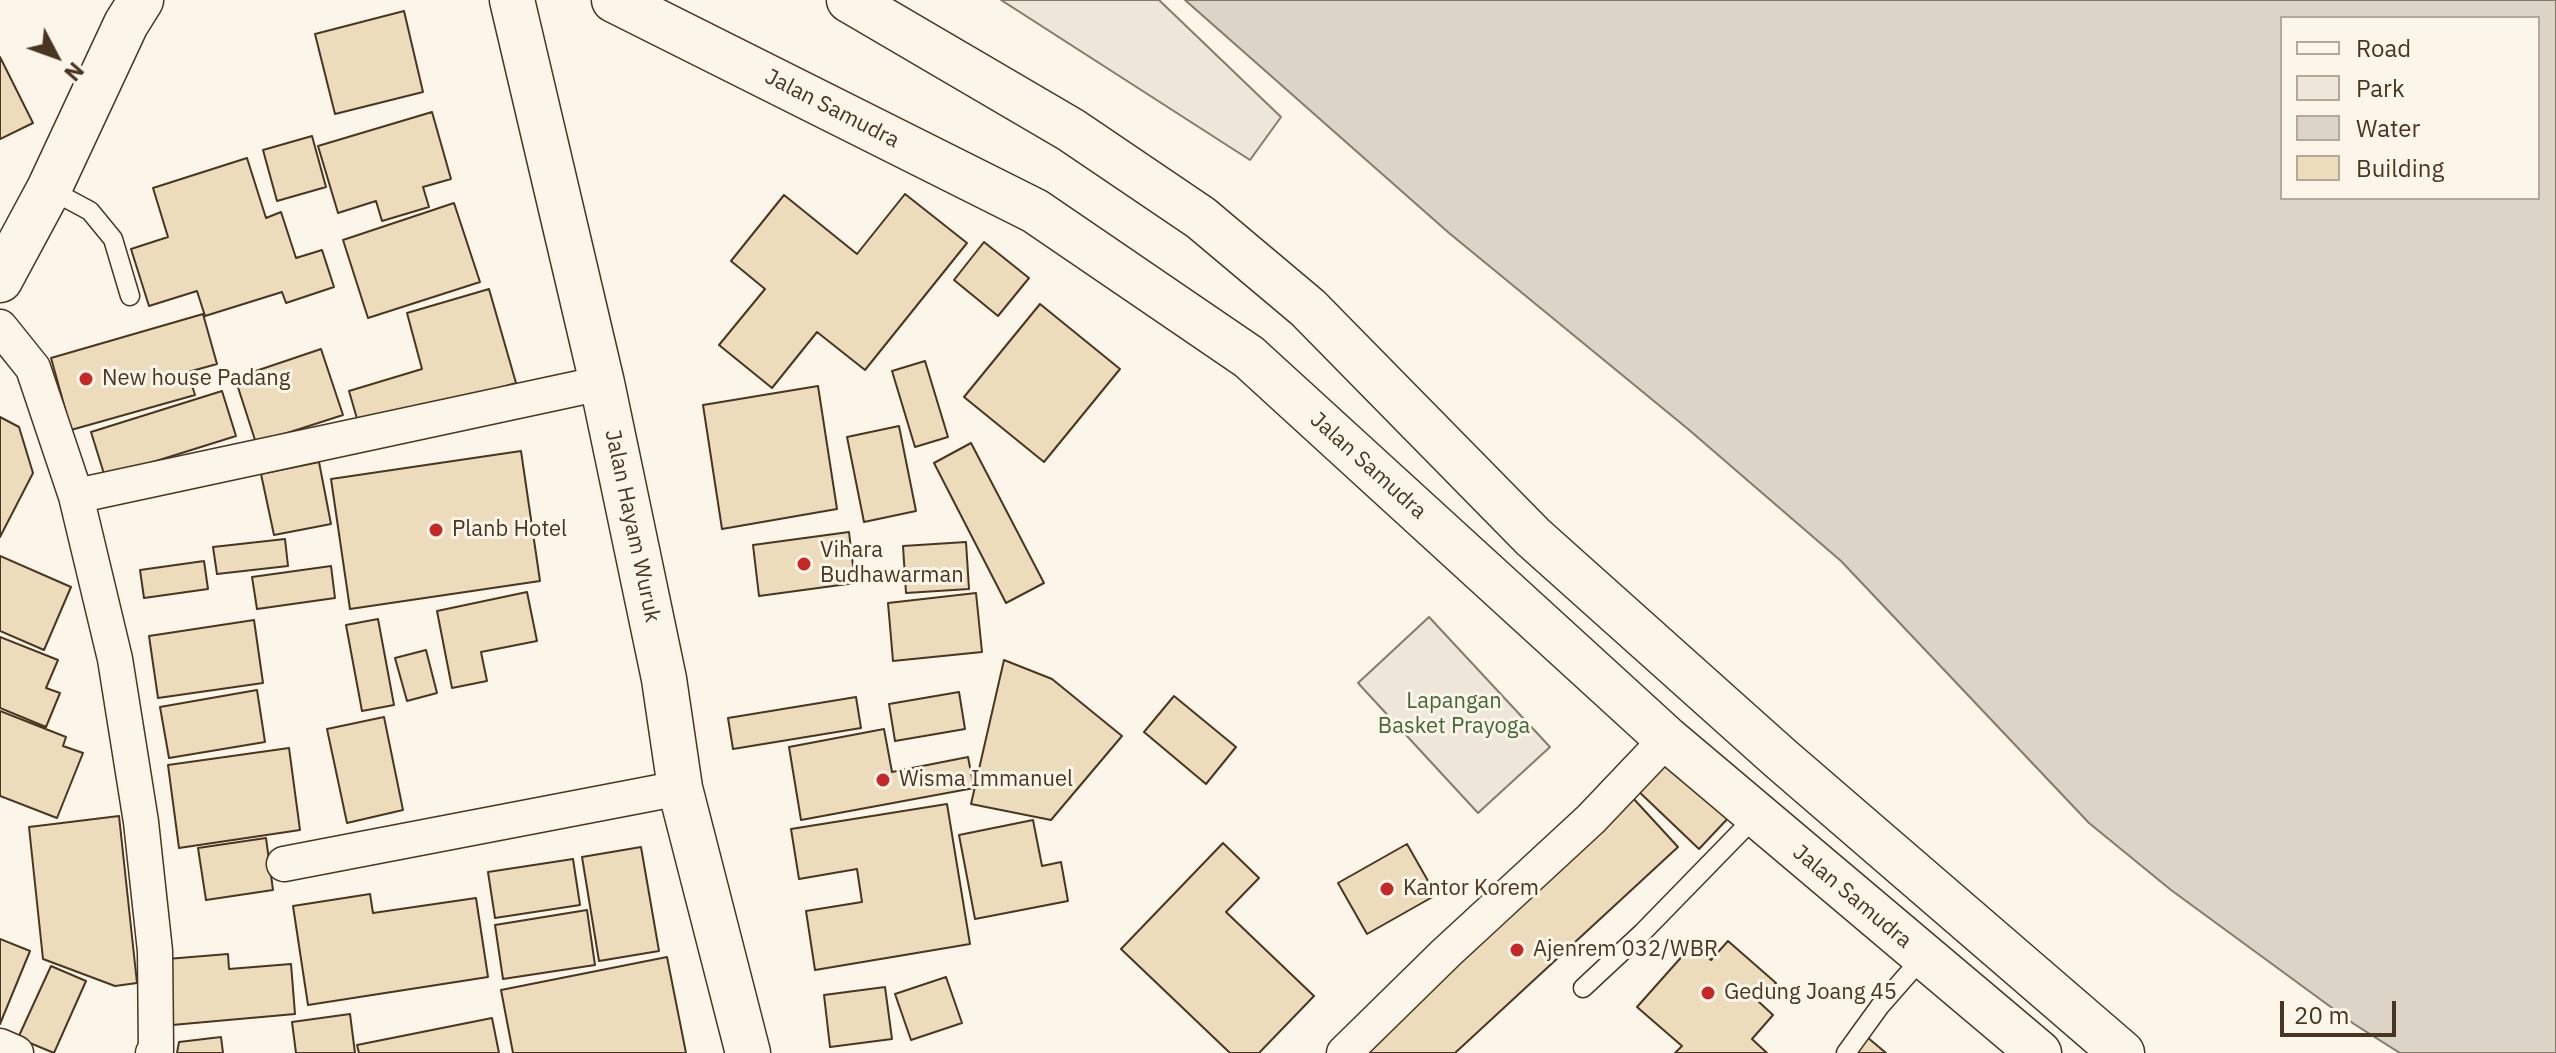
<!DOCTYPE html>
<html>
<head>
<meta charset="utf-8">
<style>
	body { margin:0 }
	#map { position:relative; width:2556px; height:1053px; overflow:hidden; background:#fbf6e9; font-family:"IBM Plex Sans",sans-serif }
	canvas { display:block }
	.legend { position:absolute; left:2280px; top:16px; width:260px; height:184px; box-sizing:border-box; background:#fbf6e9; border:2px solid #b4a999; margin:0; padding:10px 14px; list-style:none; font-size:24px; color:#4a3520 }
	.legend li { display:flex; align-items:center; gap:16px; height:40px }
	.legend b { width:40px; border:2px solid #b4a999 }
	.north { position:absolute; left:16px; top:16px; width:80px; height:80px; -webkit-text-stroke:6px #fbf6e9; paint-order:stroke; rotate:131deg; font-size:22px; font-weight:700; line-height:32px; text-align:center; color:#4a3520 }
	.north::after { content:''; display:block; margin:auto; width:28px; height:36px; background:#4a3520; clip-path:polygon(50% 0,100% 100%,50% 72%,0 100%) }
	.scale { position:absolute; left:2280px; top:1001px; width:116px; height:36px; box-sizing:border-box; border:4px solid #4a3520; border-top:0; padding-left:10px; font-size:24px; line-height:28px; white-space:nowrap; color:#4a3520; -webkit-text-stroke:6px #fbf6e9; paint-order:stroke }
</style>
</head>
<body>
<div id="map">
<canvas width="2556" height="1053"></canvas>
<ul class="legend">
<li><b style="height:10px;background:#fbf6e9"></b>Road</li>
<li><b style="height:22px;background:#ede6d9"></b>Park</li>
<li><b style="height:22px;background:#dcd4c6"></b>Water</li>
<li><b style="height:22px;background:#ecdcbc"></b>Building</li>
</ul>
<div class="north">N</div>
<div class="scale">20 m</div>
</div>
<script>
const ctx = document.querySelector('canvas').getContext('2d');
ctx.lineJoin = 'round';
function fillPath(path, color) {
  ctx.fillStyle = color;
  ctx.fill(path, 'evenodd');
}
function shape(rows) {
  const path = new Path2D();
  for (const r of rows) {
    path.moveTo(r[0], r[1]);
    for (let i = 2; i < r.length; i += 2) path.lineTo(r[i], r[i + 1]);
  }
  return path;
}
function strokePath(path, color, width, dash) {
  ctx.strokeStyle = color;
  ctx.lineWidth = width;
  ctx.lineCap = dash ? 'butt' : 'round';
  ctx.setLineDash(dash || []);
  ctx.stroke(path);
}
function drawText(font, color, halo, rows, align = 'center') {
  ctx.font = font + ' "IBM Plex Sans",sans-serif';
  ctx.lineWidth = 6;
  ctx.setLineDash([]);
  ctx.textBaseline = 'middle';
  ctx.strokeStyle = halo;
  ctx.fillStyle = color;
  for (const [text, x, y, turn = 0] of rows) {
    ctx.save();
    ctx.translate(x, y);
    ctx.rotate((+turn || 0) * Math.PI / 180);
    ctx.textAlign = isNaN(turn) ? turn : align;
    if (halo) ctx.strokeText(text, 0, 0);
    ctx.fillText(text, 0, 0);
    ctx.restore();
  }
}
const green = shape([
	[1429,617,1550,747,1478,813,1358,683,1429,617]
]);
fillPath(green, '#ede6d9');
strokePath(green, '#887966', 2);
const parking = shape([
	[1001,0,1159,0,1281,117,1250,160,1001,0]
]);
fillPath(parking, '#ede7d9');
strokePath(parking, '#887966', 2);
const water = shape([
	[1185,0,2556,0,2556,1053,2400,1053,2354,1024,2171,890,2089,823,1841,561,1688,429,1449,233,1185,0],
	[2282,18,2538,18,2538,198,2282,198,2282,18]
]);
fillPath(water, '#dcd4c6');
strokePath(water, '#887966', 2);
const building = shape([
	[404,11,423,92,335,114,315,34,404,11],
	[0,57,33,123,0,139,0,57],
	[432,112,451,179,423,187,429,207,382,221,376,201,338,213,318,146,432,112],
	[312,136,326,187,277,201,263,150,312,136],
	[247,158,266,218,281,212,296,258,322,250,334,287,286,303,282,292,205,316,197,291,149,306,131,249,168,237,153,188,247,158],
	[905,194,967,243,865,370,817,332,772,388,719,345,765,289,731,261,784,195,857,254,905,194],
	[454,203,480,282,368,318,343,240,454,203],
	[984,242,1029,278,998,316,954,280,984,242],
	[489,289,516,383,360,429,349,391,422,369,407,313,489,289],
	[1040,304,1120,369,1044,462,964,397,1040,304],
	[203,314,217,364,188,372,195,395,71,430,51,358,203,314],
	[321,349,343,415,256,443,235,378,321,349],
	[925,361,948,437,915,447,892,371,925,361],
	[818,386,837,509,722,529,703,405,818,386],
	[222,391,236,436,105,477,91,432,222,391],
	[0,417,19,427,33,473,0,537,0,417],
	[899,426,916,511,864,522,847,437,899,426],
	[971,443,1044,583,1006,603,934,463,971,443],
	[521,451,540,581,350,609,331,479,521,451],
	[319,462,331,524,274,535,261,474,319,462],
	[849,532,855,583,759,596,753,545,849,532],
	[285,539,288,566,217,574,213,547,285,539],
	[966,542,969,589,906,593,903,546,966,542],
	[0,556,71,587,44,650,0,631,0,556],
	[204,561,208,589,144,598,140,570,204,561],
	[331,566,335,598,257,609,252,577,331,566],
	[527,592,537,641,481,652,487,681,452,688,437,611,527,592],
	[976,593,982,652,893,661,888,603,976,593],
	[378,619,394,705,362,711,346,625,378,619],
	[254,620,263,683,158,698,149,636,254,620],
	[0,637,58,660,46,688,60,693,46,727,0,708,0,637],
	[426,650,437,693,407,701,395,658,426,650],
	[1004,660,1052,679,1122,736,1051,820,971,804,1004,660],
	[257,690,265,742,169,758,160,707,257,690],
	[959,692,965,729,895,741,889,704,959,692],
	[1174,696,1236,747,1206,784,1144,732,1174,696],
	[856,697,861,728,733,749,728,718,856,697],
	[0,711,66,737,63,746,83,753,57,818,0,796,0,711],
	[384,717,403,810,347,823,327,729,384,717],
	[884,729,892,772,968,757,974,788,801,820,789,747,884,729],
	[289,748,300,830,179,848,168,765,289,748],
	[1666,753,1732,814,1699,849,1634,787,1666,753],
	[1632,797,1678,847,1455,1053,1357,1053,1632,797],
	[947,804,970,944,815,970,806,911,862,902,857,869,799,879,791,829,947,804],
	[119,816,137,983,115,986,43,959,29,827,119,816],
	[1033,820,1042,866,1061,862,1068,901,975,919,959,835,1033,820],
	[266,838,273,890,206,900,198,848,266,838],
	[1223,843,1259,878,1226,912,1314,996,1259,1053,1230,1053,1121,949,1223,843],
	[1407,844,1436,895,1367,934,1338,883,1407,844],
	[641,847,659,951,599,961,582,857,641,847],
	[573,859,580,905,495,918,488,872,573,859],
	[370,894,373,913,476,898,488,977,308,1005,293,906,370,894],
	[587,910,595,965,503,979,495,925,587,910],
	[0,939,30,951,0,1024,0,939],
	[1728,941,1776,983,1759,1002,1773,1015,1752,1039,1767,1053,1675,1053,1682,1046,1637,1007,1693,944,1711,960,1728,941],
	[228,954,229,969,291,964,295,1014,172,1025,167,959,228,954],
	[667,957,686,1053,513,1053,501,990,667,957],
	[51,966,86,981,54,1053,18,1038,51,966],
	[946,977,962,1023,911,1040,895,994,946,977],
	[885,987,892,1039,830,1047,824,995,885,987],
	[350,1014,355,1053,296,1053,292,1022,350,1014],
	[492,1018,499,1053,359,1053,357,1045,492,1018],
	[221,1037,223,1053,177,1053,179,1042,221,1037],
	[1867,1037,1886,1053,1855,1053,1867,1037]
]);
fillPath(building, '#ecdcbc');
strokePath(building, '#4a3520', 2);
const service = shape([
	[49,189,90,211,113,239,130,296],
	[1583,988,1642,933,1757,815],
	[1846,1053,1880,1006,1923,957]
]);
const minor = shape([
	[0,327,33,368,76,496,115,659,141,822,155,951,156,1050,153,1053],
	[76,496,602,383],
	[284,864,680,788],
	[0,1046,16,1053],
	[1344,1053,1446,953,1591,819,1667,739]
]);
const secondary = shape([
	[512,0,602,383,664,679,680,788,748,1053]
]);
const primary = shape([
	[614,0,1035,211,1249,357,1667,739,2039,1053],
	[849,0,1071,130,1201,218,1308,308,1533,537,1780,758,2122,1053],
	[0,280,49,189,126,24,141,0]
]);
strokePath(service, '#4a3520', 21);
strokePath(minor, '#4a3520', 37);
strokePath(secondary, '#4a3520', 47);
strokePath(primary, '#4a3520', 47);
strokePath(service, '#fbf6e9', 18);
strokePath(minor, '#fbf6e9', 34);
strokePath(secondary, '#fbf6e9', 44);
strokePath(primary, '#fbf6e9', 44);
for (const [x, y, r, color] of [
	[86,379,8,"#c62828"],
	[436,530,8,"#c62828"],
	[804,564,8,"#c62828"],
	[883,780,8,"#c62828"],
	[1387,889,8,"#c62828"],
	[1517,950,8,"#c62828"],
	[1708,993,8,"#c62828"]
]) {
  const dot = new Path2D();
  dot.arc(x, y, r, 0, 2 * Math.PI);
  ctx.fillStyle = color;
  ctx.fill(dot);
  strokePath(dot, '#fbf6e9', 3);
}
drawText('22px', '#4a3520', '#fbf6e9', [
	["Jalan Samudra",832,109,27],
	["Jalan Samudra",1368,466,42],
	["Jalan Hayam Wuruk",632,526,78],
	["Jalan Samudra",1852,897,40]
]);
drawText('22px', '#4a3520', '#fbf6e9', [
	["New house Padang",102,379],
	["Planb Hotel",452,530],
	["Vihara",820,551],
	["Budhawarman",820,576],
	["Wisma Immanuel",899,780],
	["Kantor Korem",1403,889],
	["Ajenrem 032/WBR",1533,950],
	["Gedung Joang 45",1724,993]
], 'left');
drawText('22px', '#436837', '#fbf6e9', [
	["Lapangan",1454,702],
	["Basket Prayoga",1454,727]
]);
</script>
</body>
</html>
